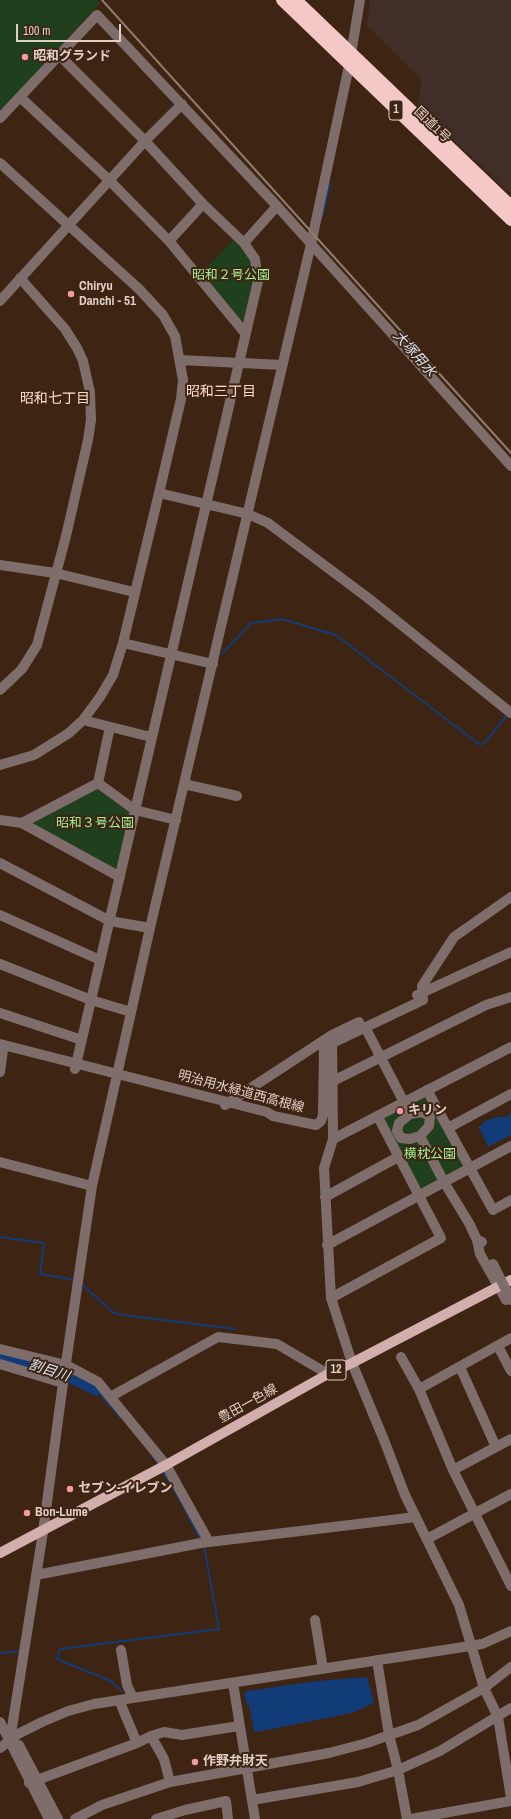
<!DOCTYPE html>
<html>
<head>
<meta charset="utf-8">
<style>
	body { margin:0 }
	#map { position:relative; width:511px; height:1819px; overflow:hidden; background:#3e2412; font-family:"Archivo Narrow",sans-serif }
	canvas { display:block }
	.scale { position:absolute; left:16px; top:24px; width:105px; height:18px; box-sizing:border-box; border:2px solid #e1cfc5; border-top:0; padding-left:5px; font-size:12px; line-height:14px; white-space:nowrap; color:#e1cfc5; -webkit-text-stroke:3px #3e2412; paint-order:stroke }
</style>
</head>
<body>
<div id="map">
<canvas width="511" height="1819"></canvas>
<div class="scale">100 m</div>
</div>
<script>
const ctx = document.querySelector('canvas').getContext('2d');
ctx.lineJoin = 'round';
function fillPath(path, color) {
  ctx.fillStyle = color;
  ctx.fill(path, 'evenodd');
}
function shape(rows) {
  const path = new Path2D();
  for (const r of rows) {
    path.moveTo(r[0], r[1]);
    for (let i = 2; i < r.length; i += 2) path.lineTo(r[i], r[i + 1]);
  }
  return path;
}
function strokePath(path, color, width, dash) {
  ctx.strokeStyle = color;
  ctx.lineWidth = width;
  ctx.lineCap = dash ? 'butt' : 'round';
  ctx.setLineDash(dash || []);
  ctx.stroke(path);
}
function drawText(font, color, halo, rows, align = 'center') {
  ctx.font = font + ' "Archivo Narrow","Noto Sans JP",sans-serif';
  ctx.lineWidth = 4;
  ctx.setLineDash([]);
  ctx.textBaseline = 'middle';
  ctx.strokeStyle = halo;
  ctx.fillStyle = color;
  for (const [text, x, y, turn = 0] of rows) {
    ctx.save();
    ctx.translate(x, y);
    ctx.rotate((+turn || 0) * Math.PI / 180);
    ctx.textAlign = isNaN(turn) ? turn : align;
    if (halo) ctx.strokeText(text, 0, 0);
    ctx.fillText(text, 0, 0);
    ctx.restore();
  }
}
fillPath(shape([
	[370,0,511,0,511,194,418,107,421,79,367,25]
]), '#412e28');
fillPath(shape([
	[0,0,97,0,100,3,65,41,68,46,0,113],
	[235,238,252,260,254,279,245,319,239,321,201,273],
	[95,787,131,812,119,867,114,869,32,826,33,820],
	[424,1095,464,1165,462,1169,422,1190,419,1189,383,1117]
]), '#203f1c');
fillPath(shape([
	[511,1112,511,1135,488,1147,479,1127,485,1121,498,1117,508,1117],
	[367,1677,374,1703,352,1713,257,1732,254,1731,249,1705,247,1705,244,1693,247,1691,317,1681]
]), '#123c78');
strokePath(shape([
	[322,217,330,184],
	[222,654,251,623,282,619,336,635,480,745,486,741,508,714],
	[0,1237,44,1243,40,1274,75,1280],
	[81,1283,112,1312,122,1315,235,1329],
	[96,1389,121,1418],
	[153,1457,159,1465],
	[162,1471,171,1484],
	[174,1489,201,1540],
	[0,1653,20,1651],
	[121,1690,111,1681,57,1659,60,1649,219,1629,204,1546]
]), '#123c78', 2);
strokePath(shape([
	[0,1355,71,1377,96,1389]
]), '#123c78', 13);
strokePath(shape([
	[59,55,145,141,203,204,244,243,255,259,258,281,75,1069],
	[20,97,109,180,169,241,245,333],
	[0,118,97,15,277,206,511,466],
	[0,163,139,289,163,315,175,336,183,380,181,399,159,493,123,643,113,675,100,697,83,720,69,733,34,755,0,765],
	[169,241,203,204],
	[244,243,277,206],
	[0,301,145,141,182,104],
	[180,360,282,365],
	[159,493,248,514,268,523,368,598,511,713],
	[0,565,55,573,134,592],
	[123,643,213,664],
	[0,690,22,669,37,645,66,536,88,440,91,420,90,392,83,361,77,348,65,329,20,278],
	[83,720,151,737],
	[98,783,135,810,176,820],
	[184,784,237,796],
	[0,820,22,823,98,783,110,727],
	[22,823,120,877],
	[0,863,110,921,150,928],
	[0,915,100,960],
	[0,964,91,1000,131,1012],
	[417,995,511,952],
	[0,1013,82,1040],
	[365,1027,410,1114],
	[332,1035,333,1139,324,1168,331,1298,352,1363,384,1440,405,1495,459,1605,484,1688,498,1717,511,1798],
	[0,1044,267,1112,273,1116,316,1125,321,1121,323,1115,324,1047,423,1000,422,986,454,937,511,897],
	[0,1072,3,1050],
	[331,1082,486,1005,511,997],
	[427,1090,493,1210,511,1200],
	[225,1105,332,1035,359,1022],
	[421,1112,430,1116,429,1126,420,1136,410,1139,401,1138,397,1131,399,1123,410,1114,421,1112],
	[448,1128,511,1094],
	[420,1136,444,1182,469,1223,477,1240,482,1242],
	[333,1139,511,1047],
	[0,1162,92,1186],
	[325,1197,398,1157],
	[477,1240,480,1254,506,1300],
	[327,1245,511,1146],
	[331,1298,441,1238,378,1117],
	[498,1346,511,1371],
	[0,1349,66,1365,98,1382,166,1465,209,1542],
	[401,1357,419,1389,453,1470,511,1586],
	[0,1364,63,1383],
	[460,1367,496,1447],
	[419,1389,511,1338],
	[110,1397,218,1337,277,1344,328,1374],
	[453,1470,511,1439],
	[427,1539,511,1494],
	[36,1575,201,1543,416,1517],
	[315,1620,323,1669],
	[121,1650,127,1685,133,1698],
	[377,1660,389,1735,398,1770,407,1819],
	[233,1683,255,1819],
	[119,1700,137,1743],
	[0,1722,49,1819],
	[151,1736,164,1732,182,1735,239,1726],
	[10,1740,43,1532,63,1383,92,1186,150,928,311,244,349,66,360,0],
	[19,1745,58,1819],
	[0,1748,18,1734,42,1722,68,1711,94,1704,470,1646,482,1644,511,1631],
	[29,1783,137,1743,151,1736,164,1759,170,1782],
	[252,1800,358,1782,398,1770,440,1751,511,1708],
	[75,1819,102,1805,170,1782,329,1753,367,1743,418,1725,484,1688,511,1667],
	[156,1819,185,1810,226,1801,228,1819],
	[411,1819,511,1801]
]), '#7f6d6c', 10);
strokePath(shape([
	[0,1553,166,1465,328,1374,352,1363,511,1280]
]), '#d2aead', 10);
strokePath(shape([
	[282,0,511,220],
	[296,0,511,206]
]), '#f4c8c7', 12);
strokePath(shape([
	[102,0,511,453]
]), '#917c6e', 2);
strokePath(shape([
	[493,1264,511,1300]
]), '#7f6d6c', 10);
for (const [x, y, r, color] of [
	[25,57,4,"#f49aa6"],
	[71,294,4,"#f49aa6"],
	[400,1111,4,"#f49aa6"],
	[70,1489,4,"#f49aa6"],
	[27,1513,4,"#f49aa6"],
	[195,1762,4,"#f49aa6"]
]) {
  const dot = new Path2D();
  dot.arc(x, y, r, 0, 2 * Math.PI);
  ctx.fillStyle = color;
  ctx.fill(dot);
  strokePath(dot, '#3e2412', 1.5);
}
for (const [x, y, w] of [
	[396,110,14],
	[336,1370,20]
]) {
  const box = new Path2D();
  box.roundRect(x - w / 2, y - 10, w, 20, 3);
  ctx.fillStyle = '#3e2412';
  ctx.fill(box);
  strokePath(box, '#e1cfc5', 1);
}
drawText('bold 12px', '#e1cfc5', null, [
	["1",396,110],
	["12",336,1370]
]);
drawText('bold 13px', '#e1cfc5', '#3e2412', [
	["昭和グランド",33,57],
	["Chiryu",79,287],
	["Danchi - 51",79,302],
	["キリン",408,1111],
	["セブン-イレブン",78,1489],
	["Bon-Lume",35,1513],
	["作野弁財天",203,1762]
], 'left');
drawText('13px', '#e1cfc5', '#3e2412', [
	["国道1号",432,125,44],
	["明治用水緑道西高根線",241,1092,15],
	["豊田一色線",248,1404,-29]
]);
drawText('13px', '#a0ed94', '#3e2412', [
	["昭和２号公園",231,276],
	["昭和３号公園",95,824],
	["横枕公園",430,1155]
]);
drawText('italic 14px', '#d6e3f5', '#3e2412', [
	["大塚用水",414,354,48],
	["割目川",49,1371,18]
]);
drawText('14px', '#fddac4', '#3e2412', [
	["昭和三丁目",221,392],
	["昭和七丁目",55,399]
]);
</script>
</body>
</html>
